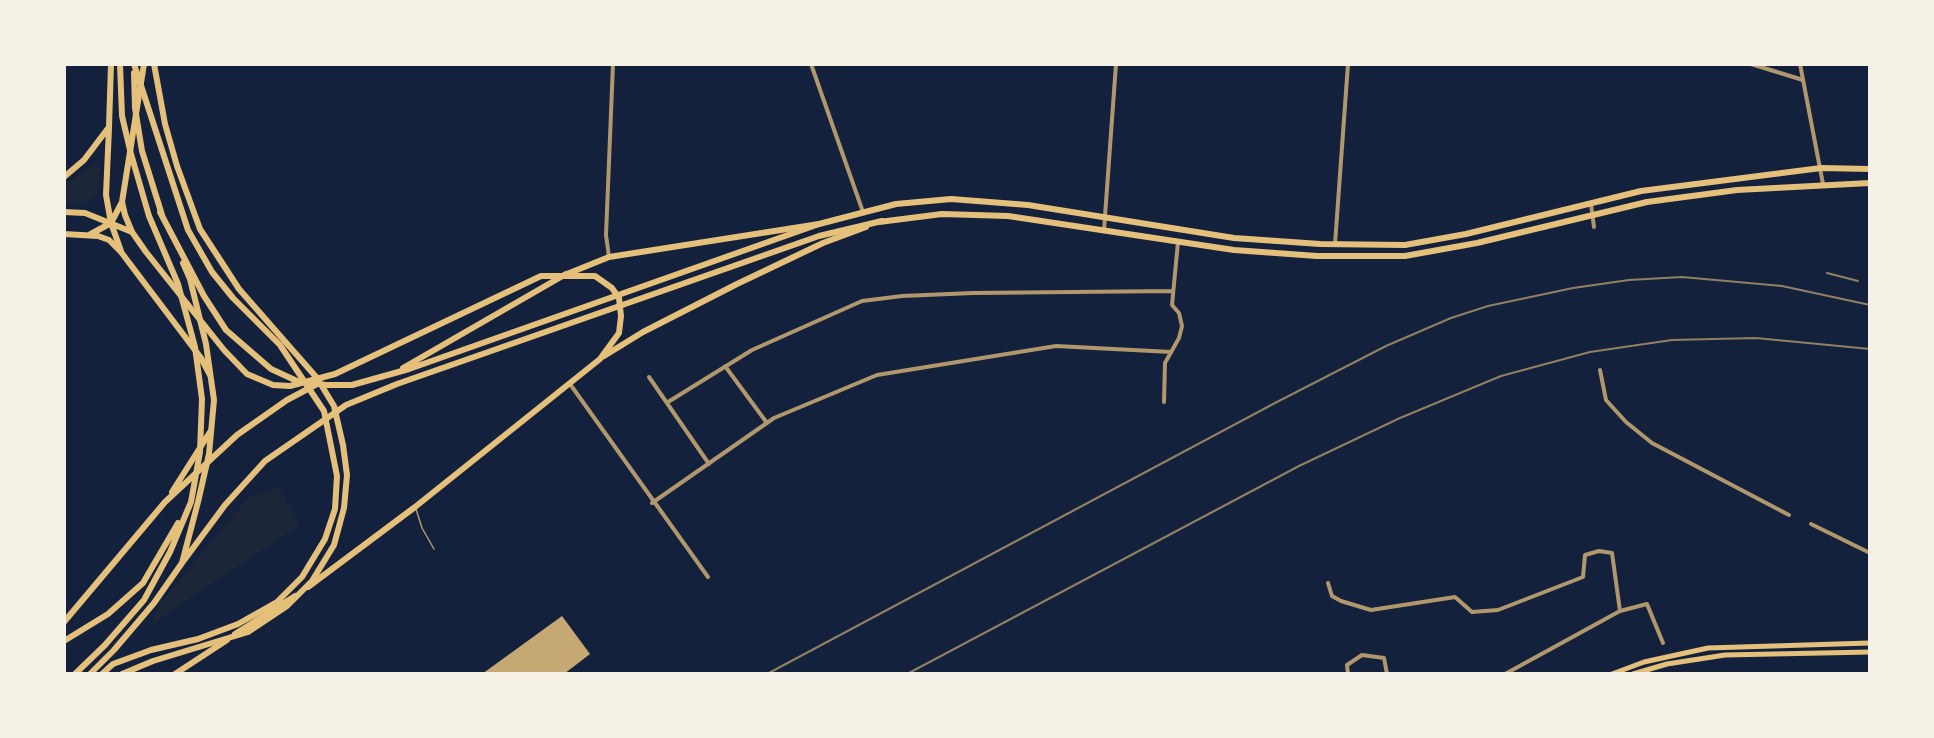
<!DOCTYPE html>
<html>
<head>
<meta charset="utf-8">
<style>
	body { margin:0 }
	#map { position:relative; width:1934px; height:738px; overflow:hidden; background:#14213d; font-family:Ubuntu,sans-serif }
	canvas { display:block }
	.frame { position:absolute; inset:0; border:66px solid #f6f1e7; pointer-events:none }
</style>
</head>
<body>
<div id="map">
<canvas width="1934" height="738"></canvas>
<div class="frame"></div>
</div>
<script>
const ctx = document.querySelector('canvas').getContext('2d');
ctx.lineJoin = 'round';
function fillPath(path, color) {
  ctx.fillStyle = color;
  ctx.fill(path, 'evenodd');
}
function shape(rows) {
  const path = new Path2D();
  for (const r of rows) {
    path.moveTo(r[0], r[1]);
    for (let i = 2; i < r.length; i += 2) path.lineTo(r[i], r[i + 1]);
  }
  return path;
}
function strokePath(path, color, width, dash) {
  ctx.strokeStyle = color;
  ctx.lineWidth = width;
  ctx.lineCap = dash ? 'butt' : 'round';
  ctx.setLineDash(dash || []);
  ctx.stroke(path);
}
fillPath(shape([
	[97,163,100,168,98,194,85,204,65,203,65,184],
	[279,487,300,525,152,624,159,605,248,498]
]), '#1d2539');
fillPath(shape([
	[562,616,590,654,564,674,482,674]
]), '#c6a872');
strokePath(shape([
	[416,509,422,528,434,549]
]), '#b1986c', 1.5);
strokePath(shape([
	[811,64,863,212],
	[1751,64,1803,80],
	[1800,64,1823,184],
	[1591,204,1594,227],
	[1104,230,1116,64],
	[1335,244,1348,64],
	[609,257,606,235,613,64],
	[725,366,767,423],
	[1600,370,1606,400,1626,422,1652,443,1789,515],
	[649,377,709,464],
	[570,384,708,577],
	[668,402,752,350,862,301,902,296,973,293,1172,291],
	[1164,402,1165,363,1179,338,1182,326,1179,313,1172,305,1178,242],
	[652,503,774,418,877,375,1056,346,1171,352],
	[1811,524,1870,553],
	[1328,583,1332,596,1341,601,1371,610,1455,597,1472,612,1498,610,1583,577,1585,555,1599,551,1612,553,1620,611,1647,604,1663,643],
	[1348,674,1347,665,1362,655,1384,658,1387,674],
	[1505,674,1620,611]
]), '#b1986c', 4);
strokePath(shape([
	[1612,674,1644,662,1708,648,1870,643],
	[1633,674,1667,664,1725,655,1870,652]
]), '#e5c07b', 5);
strokePath(shape([
	[144,64,122,202,125,215,132,232,146,252,224,350,247,374,273,385,290,386,335,374,541,276,595,276,612,288,619,298,621,316,619,333,600,359,415,507,308,587],
	[109,128,106,195,111,223,121,251],
	[64,177,84,160,109,127,111,64],
	[64,212,85,213,132,232],
	[879,222,942,214,1008,216,1234,250,1317,256,1405,256,1477,243,1647,202,1737,190,1870,183],
	[64,234,98,236,109,240,121,252,201,358,210,375],
	[89,235,111,223,122,202],
	[567,274,609,257,819,224,896,204,951,199,1028,205,1234,238,1320,244,1405,245,1466,234,1641,191,1821,168,1870,169],
	[604,356,643,332,737,284,823,243,866,227],
	[172,492,210,432],
	[64,622,165,502,237,435,287,400,319,383],
	[235,634,295,596],
	[175,674,227,640]
]), '#e5c07b', 6);
strokePath(shape([
	[134,73,135,108,142,151,162,215],
	[160,212,204,296,226,330,271,369,297,381,326,385,352,385,409,369,819,224],
	[403,368,566,274],
	[182,563,225,505,265,461,346,405,397,384,819,236,882,221],
	[64,641,108,614,143,583,178,523],
	[75,674,105,645,144,600,170,552,191,502,200,452,202,399,195,347,178,284,149,216,131,154,122,116,120,64],
	[90,674,114,650,154,603,182,563,198,502,209,454,214,400,206,344,190,279,183,263],
	[102,674,113,664,151,650,198,639,238,624,277,602,302,577,325,539,335,509,337,476,324,411,280,345,233,298,212,272,188,230,134,64],
	[122,674,153,661,248,632,287,606,312,581,334,545,344,508,347,475,343,445,334,406,317,378,239,289,200,229,177,166,165,124,154,64]
]), '#e5c07b', 6);
strokePath(shape([
	[1827,273,1858,281],
	[767,674,1275,403,1386,346,1451,318,1488,306,1573,288,1629,280,1682,277,1782,286,1870,305],
	[907,674,1299,466,1400,418,1501,376,1590,352,1672,340,1756,338,1870,349]
]), '#918062', 2);
</script>
</body>
</html>
